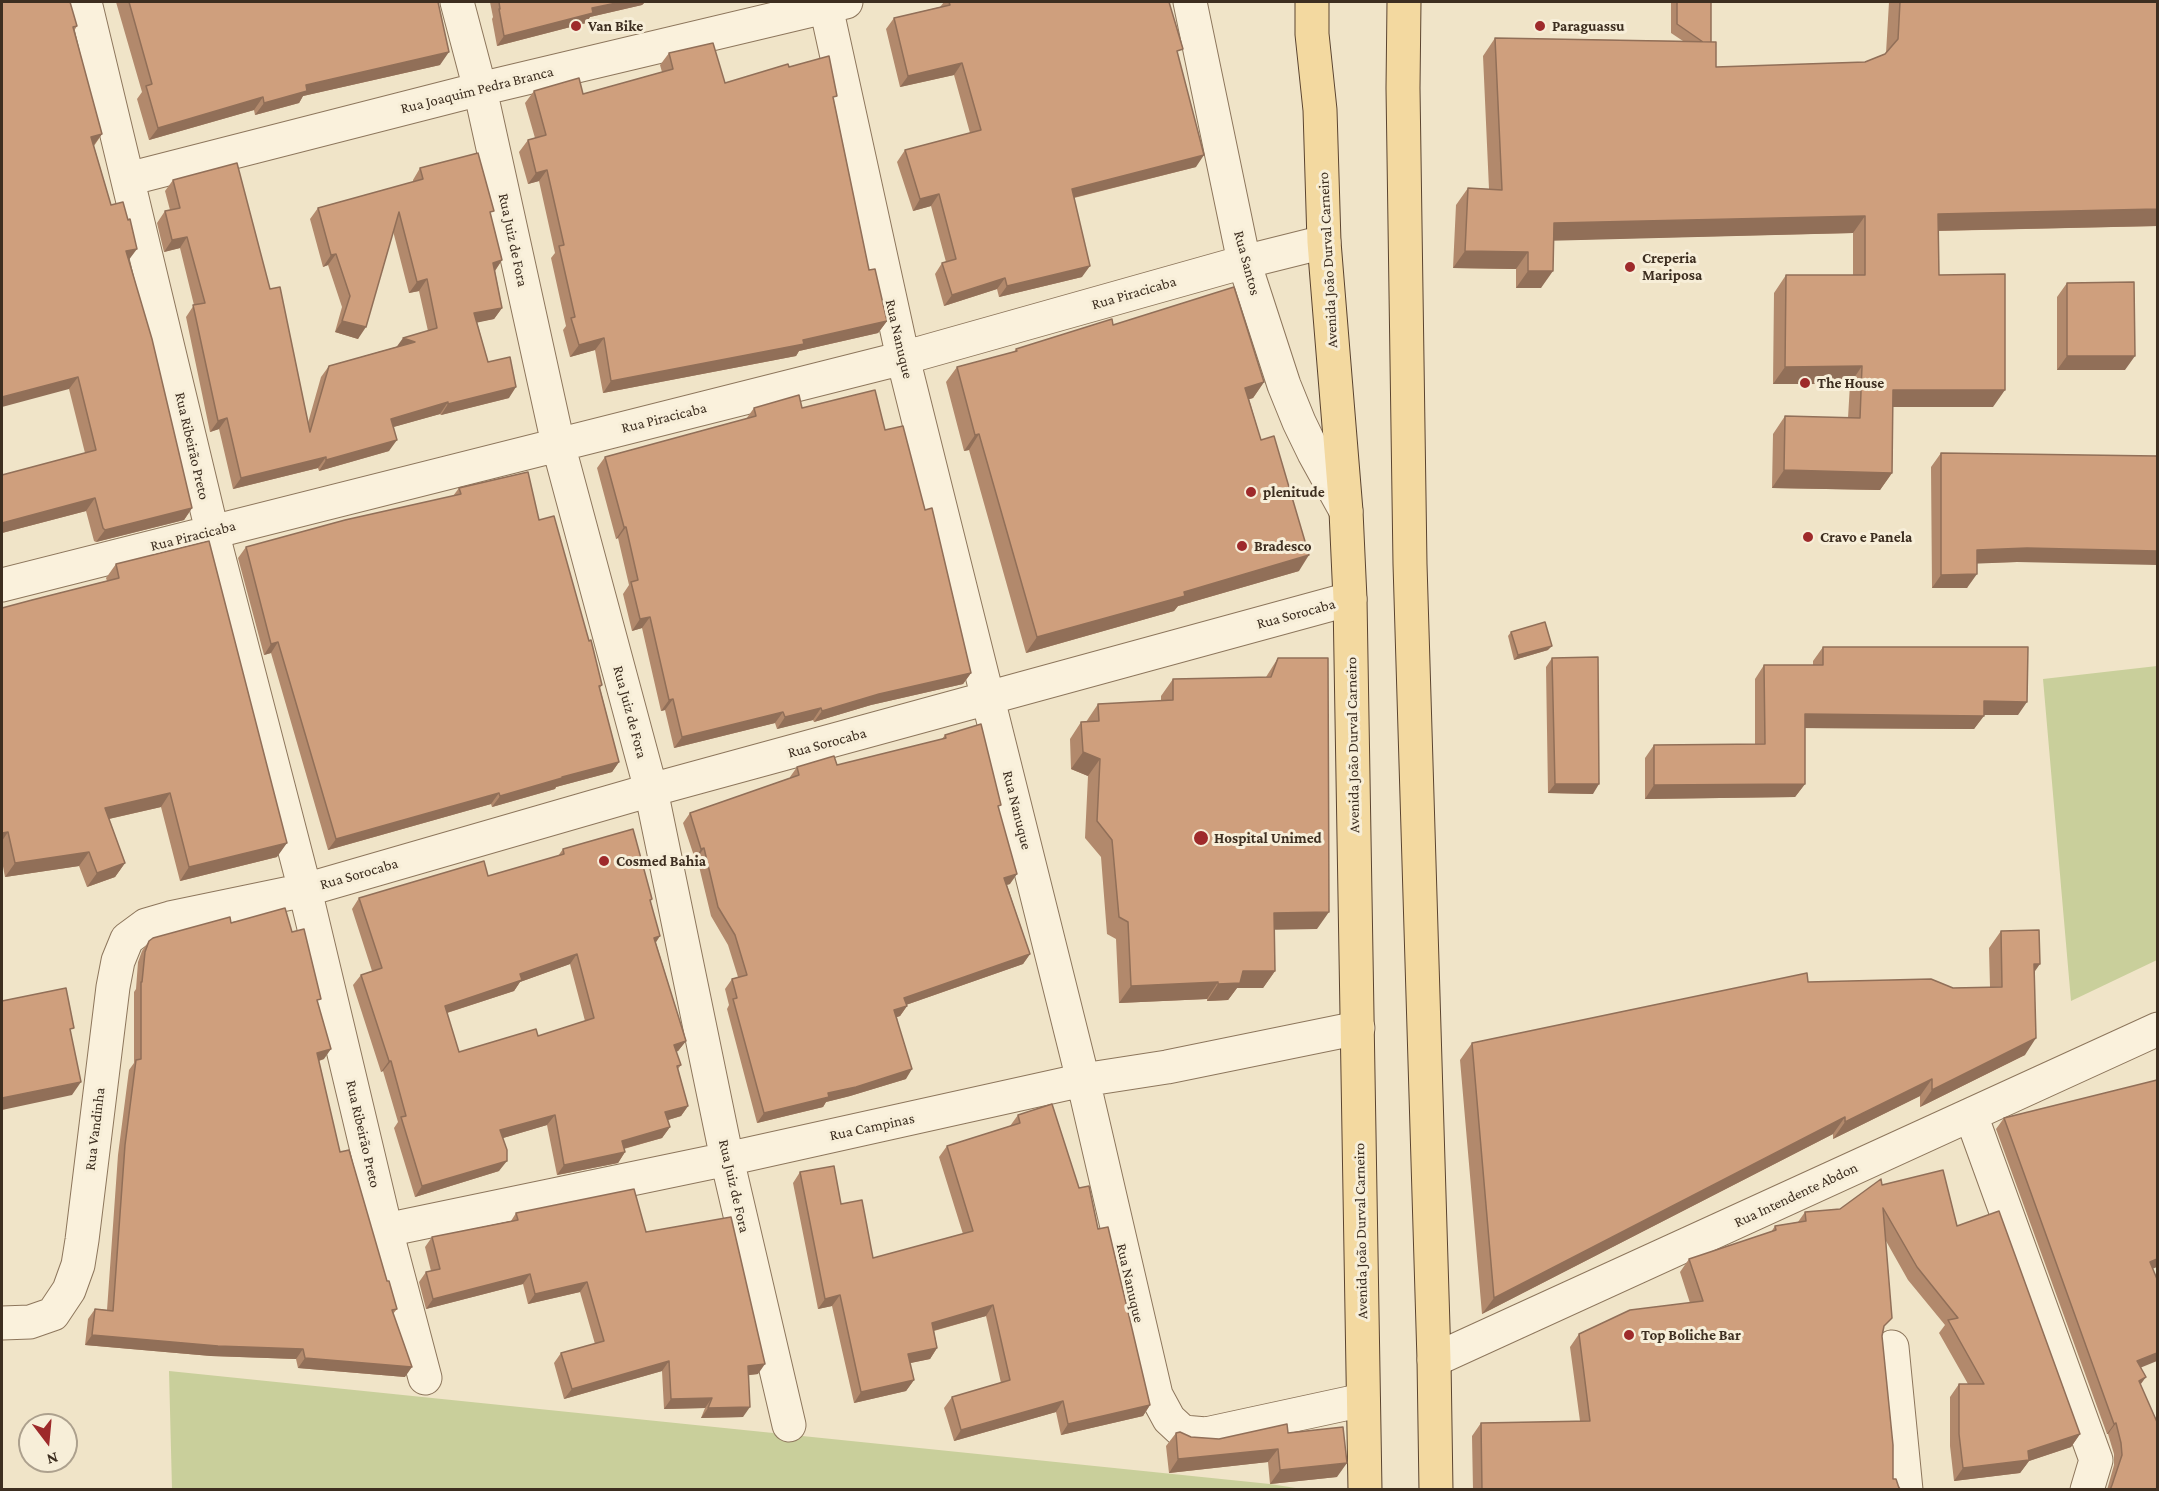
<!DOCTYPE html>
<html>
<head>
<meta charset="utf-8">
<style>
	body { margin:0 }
	#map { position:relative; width:2159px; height:1491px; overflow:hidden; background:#f0e4c8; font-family:"Crimson Pro",serif }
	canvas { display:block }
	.frame { position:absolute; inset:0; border:3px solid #3d2e20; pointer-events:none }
	.north { position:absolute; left:18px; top:1413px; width:60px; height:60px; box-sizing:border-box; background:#f7eed8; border:2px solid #ada18e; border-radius:50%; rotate:164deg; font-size:16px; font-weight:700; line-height:24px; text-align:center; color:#3d2e20 }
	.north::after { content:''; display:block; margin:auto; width:21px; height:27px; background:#9e2a2b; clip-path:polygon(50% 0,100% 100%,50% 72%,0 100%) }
</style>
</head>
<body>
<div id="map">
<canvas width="2159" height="1491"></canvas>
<div class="frame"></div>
<div class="north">N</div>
</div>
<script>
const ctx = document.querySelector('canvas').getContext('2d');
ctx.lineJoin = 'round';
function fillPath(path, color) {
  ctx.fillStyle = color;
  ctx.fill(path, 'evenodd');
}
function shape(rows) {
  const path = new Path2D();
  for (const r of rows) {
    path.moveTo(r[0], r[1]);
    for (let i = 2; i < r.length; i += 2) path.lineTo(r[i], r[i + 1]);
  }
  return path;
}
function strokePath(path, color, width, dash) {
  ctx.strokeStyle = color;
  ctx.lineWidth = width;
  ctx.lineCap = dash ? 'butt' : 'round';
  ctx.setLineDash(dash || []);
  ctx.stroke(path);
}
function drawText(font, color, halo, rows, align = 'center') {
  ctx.font = font + ' "Crimson Pro",serif';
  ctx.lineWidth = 6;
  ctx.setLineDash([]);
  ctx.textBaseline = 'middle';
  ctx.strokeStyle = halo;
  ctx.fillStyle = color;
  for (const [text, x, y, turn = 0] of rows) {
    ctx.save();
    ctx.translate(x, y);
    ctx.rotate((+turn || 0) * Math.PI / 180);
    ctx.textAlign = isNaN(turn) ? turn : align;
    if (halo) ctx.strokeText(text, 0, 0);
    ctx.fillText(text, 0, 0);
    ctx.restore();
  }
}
fillPath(shape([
	[2157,666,2157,960,2071,1001,2043,679],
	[169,1371,1270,1484,1302,1489,172,1489]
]), '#c9cf9b');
const minor = shape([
	[85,2,212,531,305,890,386,1230,425,1378],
	[457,2,480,89,558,444,651,790,727,1159,789,1425],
	[825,2,903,358,1083,1080,1156,1395,1169,1419,1183,1432,1206,1434,1363,1400],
	[1190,2,1244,262,1284,385,1299,422,1314,453,1346,511],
	[128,179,480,89,846,2],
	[2,585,903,358,1244,262,1324,242],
	[1971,1115,2096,1460,2087,1490],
	[386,1230,727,1159,1083,1080,1167,1067,1358,1028],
	[2,1323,30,1322,53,1314,69,1290,78,1265,82,1240,113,987,118,961,127,939,146,925,170,918,305,890,651,790,1350,599],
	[1892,1347,1906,1490],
	[1434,1360,2158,1029]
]);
const major = shape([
	[1312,2,1312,34,1320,110,1324,242,1346,511,1350,599,1365,1490],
	[1404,2,1403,88,1410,564,1434,1360,1436,1490]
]);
strokePath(minor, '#8d765c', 35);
strokePath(major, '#5b4430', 35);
strokePath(minor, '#faf1dc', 33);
strokePath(major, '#f3d9a0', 33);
fillPath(shape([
	[2,2,77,26,74,31,102,134,94,146,111,205,129,260,192,508,184,520,96,542,94,541,86,511,2,533,2,475,85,453,69,389],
	[116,2,438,2,440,65,303,96,299,103,255,115,254,110,149,140,137,99,142,92],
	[490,2,645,2,642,5,590,17,586,23,497,46,492,19,493,17],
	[944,2,1169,2,1196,167,1074,198,1082,277,999,297,997,289,944,306,935,274,942,263,946,262,931,206,913,211,897,162,905,150,970,133,954,75,900,87,886,29,894,18,940,7],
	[1672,2,1711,2,1711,42,1716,67,1865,62,1885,54,1886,53,1889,2,2157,2,2157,226,1938,231,1939,275,1993,407,1893,407,1892,473,1880,490,1772,488,1773,434,1785,416,1848,418,1850,384,1773,384,1774,293,1786,275,1853,275,1853,233,1554,240,1541,288,1516,288,1516,269,1453,268,1456,205,1468,188,1489,189,1483,56,1495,38,1683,41,1671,33,1671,3],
	[669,53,725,83,789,67,834,101,869,270,887,321,878,333,799,351,796,356,603,393,595,350,570,357,563,330,566,326,551,258,555,253,539,181,528,184,519,152,528,140,535,138,525,103,534,91,583,94,662,72,660,65],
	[420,168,491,216,502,260,495,271,502,308,494,319,477,322,488,362,509,398,441,415,440,414,393,427,389,451,319,471,318,468,233,489,219,429,210,432,186,317,194,305,180,248,164,252,157,223,165,211,170,210,165,191,173,180,270,289,308,423,321,377,329,366,396,347,428,331,419,291,409,293,393,231,358,339,335,332,342,307,328,265,323,267,310,219,318,208,413,182,413,180],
	[2067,283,2125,370,2057,370,2057,297],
	[1113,325,1264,382,1253,398,1249,399,1299,571,1178,606,1174,611,1026,653,969,450,964,451,946,382,957,367,1014,352,1016,349],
	[754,408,802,408,885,430,925,510,971,673,963,684,871,705,814,722,813,720,777,729,775,723,674,748,665,710,661,711,642,628,632,631,623,594,629,585,618,538,616,539,597,468,605,457,746,419],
	[1941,453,2017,562,1977,563,1967,588,1932,588,1931,467],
	[459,488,539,520,602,685,600,688,619,762,612,772,556,787,555,789,492,807,491,804,328,850,271,653,264,655,238,558,246,547,453,496],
	[116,564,277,857,180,881,161,807,109,819,125,863,115,877,87,887,79,866,5,877,2,861,2,608,107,581,106,578],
	[1511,632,1548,650,1514,660,1508,636],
	[1823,647,2018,715,1984,715,1974,729,1805,728,1805,784,1795,797,1645,799,1645,758,1654,745,1755,744,1755,679,1764,665,1813,665,1813,661],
	[1278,658,1317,929,1274,929,1275,971,1263,988,1237,988,1228,1000,1207,1001,1207,999,1119,1003,1116,939,1107,934,1101,857,1085,838,1088,776,1071,769,1070,739,1081,722,1086,722,1098,704,1161,701,1161,696,1173,679,1266,677],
	[1552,658,1593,794,1548,793,1546,667],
	[945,735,998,808,1010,884,1007,885,1030,954,1023,964,906,1005,907,1006,900,1016,897,1017,906,1079,850,1096,826,1102,823,1107,757,1123,727,1009,729,1005,725,989,732,979,738,977,728,945,711,916,697,858,695,859,683,823,690,813,790,778,790,777,797,767,837,765,942,739],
	[563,849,652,899,650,902,656,943,686,1041,678,1051,676,1052,681,1065,678,1069,688,1106,681,1116,668,1120,670,1127,662,1138,624,1149,625,1152,618,1163,557,1175,547,1125,503,1138,499,1171,415,1197,394,1128,398,1122,383,1071,381,1072,353,985,361,975,372,971,352,909,359,898,488,876,558,856],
	[570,964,585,1021,538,1036,459,1052,447,1013,514,991,520,982],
	[231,923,292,932,318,1004,324,1059,319,1061,340,1152,397,1309,393,1314,405,1377,298,1368,296,1359,211,1356,85,1345,88,1319,95,1309,107,1310,118,1155,129,1070,134,1063,134,992,136,989,138,962,142,951,149,941],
	[2001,931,2035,972,2025,1055,1920,1107,1920,1096,1833,1139,1833,1134,1482,1314,1460,1060,1472,1043,1808,982,1953,988,1990,987,1989,948],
	[1018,1115,1079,1188,1098,1229,1150,1405,1143,1416,1061,1435,1056,1412,954,1441,944,1408,952,1397,1001,1383,986,1316,934,1331,937,1348,930,1359,910,1363,914,1380,906,1391,854,1403,832,1306,818,1309,793,1183,800,1172,841,1204,873,1258,963,1234,939,1157,947,1146,1010,1126],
	[2004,1118,2153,1269,2141,1368,2141,1385,2157,1490,2107,1490,2114,1465,2114,1454,2108,1434,2107,1434,1996,1129],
	[1882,1185,1957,1226,2080,1434,2071,1447,2029,1461,2020,1473,1954,1481,1950,1446,1950,1397,1959,1384,1968,1384,1939,1333,1945,1325,1908,1280,1886,1241,1883,1330,1882,1336,1893,1479,1902,1490,1473,1490,1472,1436,1481,1423,1580,1421,1570,1347,1579,1334,1690,1303,1680,1272,1689,1259,1771,1232,1775,1226,1798,1222,1805,1212,1840,1209],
	[516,1213,646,1232,758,1374,748,1375,743,1417,701,1418,705,1408,664,1409,662,1371,564,1399,554,1363,561,1353,595,1344,580,1292,528,1304,523,1284,426,1309,419,1282,426,1272,431,1271,425,1247,432,1237,511,1221],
	[1176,1433,1191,1437,1219,1439,1288,1433,1337,1477,1270,1484,1268,1462,1169,1473,1166,1446]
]), '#b2896c');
fillPath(shape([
	[621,2,645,2,642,5,590,17,586,23,497,46,504,36,592,8],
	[449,52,440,65,303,96,299,103,255,115,264,103,306,85],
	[962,63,954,75,900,87,908,76],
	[263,97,254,110,149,140,158,128],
	[102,134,93,146,91,137],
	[1204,155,1196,167,1064,200,1072,189],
	[547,170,539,181,528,184,536,173],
	[939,194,931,206,913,211,920,199],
	[2157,209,2157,226,1926,231,1938,214],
	[1865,216,1853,233,1542,241,1554,223],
	[187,237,180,248,164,252,172,240],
	[137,249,128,261,126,251],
	[1465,251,1528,252,1516,269,1453,268],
	[336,254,328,265,323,267,331,255],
	[502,260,494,272,493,263],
	[1090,266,1082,277,999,297,1007,286],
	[1528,271,1553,271,1541,288,1516,288],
	[1005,278,997,289,944,306,952,295],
	[427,279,419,291,409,293,417,282],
	[502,308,494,319,466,325,474,313],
	[342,321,366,327,358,339,335,332],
	[887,321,878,333,799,351,796,356,603,393,611,381,803,340],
	[403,338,415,342,395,349],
	[604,338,595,350,570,357,579,345],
	[2067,356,2135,356,2125,370,2057,370],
	[1862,366,1850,384,1773,384,1785,367],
	[78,377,69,389,2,407,2,397],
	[1264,382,1253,398,1234,404,1245,388],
	[516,387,509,398,441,415,448,404],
	[1893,390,2005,390,1993,407,1881,407],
	[448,402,440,414,383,430,391,419],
	[227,418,219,429,210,432,218,421],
	[979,434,969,450,964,451,975,435],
	[397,440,389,451,319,471,326,460],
	[326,457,318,468,233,489,241,478],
	[1784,470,1892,473,1880,490,1772,488],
	[95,498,86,511,2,533,2,523],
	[192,508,184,520,96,542,105,530],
	[624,527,626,527,618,538,616,539],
	[2027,548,2157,551,2157,565,2017,562,1967,564,1977,550],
	[1309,555,1299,571,1178,606,1174,611,1026,653,1037,637,1184,592],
	[1977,574,1967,588,1932,588,1941,575],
	[650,617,642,628,632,631,640,619],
	[278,642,271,653,264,655,271,644],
	[1552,646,1548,650,1514,660,1518,655],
	[971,673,963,684,871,705,814,722,822,711,879,694],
	[673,699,665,710,661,711,669,700],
	[1984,701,2027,702,2018,715,1975,715],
	[821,708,813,720,777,729,785,717],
	[783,712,775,723,674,748,682,737],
	[1805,714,1984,716,1974,729,1795,728],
	[1083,752,1100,759,1088,776,1071,769],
	[619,762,612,772,556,787,555,789,492,807,500,796,562,777],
	[1555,784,1599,784,1593,794,1548,793],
	[1805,784,1795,797,1645,799,1654,785],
	[170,793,161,807,95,822,105,808],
	[499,793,491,804,328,850,336,839],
	[8,832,2,841,2,833],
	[287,843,277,857,180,881,189,867],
	[704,848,697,858,695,859,701,849],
	[89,852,79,866,5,877,15,863],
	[125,863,115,877,87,887,97,873],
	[1017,874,1010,884,997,887,1004,878],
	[1329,912,1317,929,1262,930,1274,913],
	[660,936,653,947,654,938],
	[577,954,570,964,520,982,514,991,437,1016,445,1006,520,974],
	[1030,954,1023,964,897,1008,904,998],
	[2034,964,2040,964,2028,981],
	[1243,971,1275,971,1263,988,1237,988,1228,1000,1207,1001,1218,984],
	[1218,982,1207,999,1119,1003,1131,986],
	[907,1006,900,1016,888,1020,894,1010],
	[2036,1038,2025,1055,1920,1107,1932,1090],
	[686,1041,678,1051,666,1055,674,1045],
	[331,1049,324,1059,310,1063,317,1053],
	[389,1061,391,1061,383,1071,381,1072],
	[912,1069,906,1079,850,1096,826,1102,823,1107,757,1123,764,1113,828,1093],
	[1932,1079,1920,1096,1833,1139,1845,1122],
	[81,1082,72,1095,2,1110,2,1098],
	[688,1106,681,1116,658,1123,665,1112],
	[555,1115,547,1125,493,1141,500,1130],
	[1845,1117,1833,1134,1482,1314,1494,1298],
	[670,1127,662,1138,615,1151,622,1141],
	[625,1152,618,1163,557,1175,564,1165],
	[507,1161,499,1171,415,1197,422,1186],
	[2157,1259,2157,1267,2142,1273,2150,1262],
	[530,1274,523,1284,426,1309,433,1299],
	[587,1282,580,1292,528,1304,535,1294],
	[840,1295,832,1306,818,1309,825,1299],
	[993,1305,986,1316,925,1333,932,1323],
	[92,1335,303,1349,296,1359,211,1356,85,1345],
	[937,1348,930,1359,901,1365,908,1354],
	[2157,1353,2157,1361,2130,1372,2137,1361],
	[305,1358,412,1367,405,1377,298,1368],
	[669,1361,662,1371,564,1399,572,1389],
	[765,1364,758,1374,741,1376,748,1366],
	[2146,1377,2138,1388,2139,1381],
	[914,1380,906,1391,854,1403,861,1392],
	[712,1398,705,1408,664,1409,671,1399],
	[1063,1401,1056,1412,954,1441,961,1430],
	[1150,1405,1143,1416,1061,1435,1068,1424],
	[750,1407,743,1417,701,1418,708,1408],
	[2116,1423,2108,1434,2107,1434,2114,1424],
	[2080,1434,2071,1447,2029,1461,2020,1473,1954,1481,1963,1468,2028,1451],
	[1278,1449,1268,1462,1169,1473,1178,1459],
	[1347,1463,1337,1477,1270,1484,1280,1470]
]), '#916f58');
const building = shape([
	[2,2,70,2,77,26,73,27,102,134,91,137,111,205,123,202,128,220,130,219,137,249,126,251,152,339,192,508,105,530,103,528,95,498,2,523,2,475,96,450,78,377,2,397,2,2],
	[129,2,438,2,449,52,306,85,307,91,264,103,263,97,158,128,146,86,152,84,129,2],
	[499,2,621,2,592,8,593,13,504,36,499,9,500,9,499,2],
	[949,2,1169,2,1183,49,1177,51,1204,155,1072,189,1090,266,1007,286,1005,278,952,295,942,263,956,259,939,194,920,199,905,150,981,130,962,63,908,76,894,18,950,5,949,2],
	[1677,2,1711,2,1711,42,1703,42,1677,24,1677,2],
	[1900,2,2157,2,2157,209,1938,214,1939,275,2005,274,2005,390,1893,390,1892,473,1784,470,1785,416,1860,418,1862,366,1785,367,1786,275,1865,275,1865,216,1554,223,1553,271,1528,271,1528,252,1465,251,1468,188,1502,190,1495,38,1716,42,1716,67,1865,62,1885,54,1898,39,1900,2],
	[713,43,725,83,788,64,789,67,829,56,837,96,833,97,869,270,875,269,887,321,803,340,804,344,611,381,604,338,579,345,571,318,575,317,559,246,564,245,547,170,536,173,528,140,546,135,534,91,579,78,583,94,673,69,669,53,713,43],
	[478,153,494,211,490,212,502,260,493,263,502,308,474,313,488,362,510,357,516,387,448,404,448,402,391,419,397,440,326,460,326,457,241,478,227,418,218,421,193,305,205,303,187,237,172,240,165,211,180,208,173,180,237,163,270,289,280,287,310,432,329,366,415,342,403,338,437,328,427,279,417,282,399,212,366,327,342,321,350,296,336,254,331,255,318,208,423,179,420,168,478,153],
	[2134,282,2135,356,2067,356,2067,283,2134,282],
	[1234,287,1264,382,1245,388,1261,440,1274,436,1309,555,1184,592,1185,596,1037,637,979,434,975,435,957,367,1017,351,1016,349,1112,319,1113,325,1234,287],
	[875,390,885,430,903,426,925,510,932,508,971,673,879,694,822,711,821,708,785,717,783,712,682,737,673,699,669,700,650,617,640,619,631,582,638,580,626,527,624,527,605,457,756,416,754,408,799,395,802,408,875,390],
	[1941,453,2157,456,2157,551,2027,548,1977,550,1977,574,1941,575,1941,453],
	[528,472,539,520,554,516,589,641,591,640,602,685,599,686,619,762,562,777,562,778,500,796,499,793,336,839,278,642,271,644,246,547,345,520,461,494,459,488,528,472],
	[209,541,287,843,189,867,170,793,105,808,125,863,97,873,89,852,15,863,8,832,2,833,2,608,32,600,119,578,116,564,209,541],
	[1545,622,1552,646,1518,655,1511,632,1545,622],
	[1823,647,2028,647,2027,702,1984,701,1984,716,1805,714,1805,784,1654,785,1654,745,1765,744,1764,665,1823,665,1823,647],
	[1598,657,1599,784,1555,784,1552,658,1598,657],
	[1278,658,1328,658,1329,912,1274,913,1275,971,1243,971,1240,983,1218,984,1218,982,1131,986,1128,922,1119,917,1112,840,1097,821,1100,759,1083,752,1081,722,1099,721,1098,704,1173,700,1173,679,1271,677,1278,658],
	[981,724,1001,805,998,806,1017,874,1004,878,1030,954,904,998,907,1006,894,1010,912,1069,856,1087,828,1093,829,1097,764,1113,733,999,737,998,732,979,747,975,735,935,718,907,704,848,701,849,690,813,799,775,797,767,834,756,837,765,946,738,945,735,981,724],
	[633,829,652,899,650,900,660,936,654,938,686,1041,674,1045,681,1065,677,1066,688,1106,665,1112,670,1127,622,1141,625,1152,564,1165,555,1115,500,1130,507,1150,507,1161,422,1186,401,1117,406,1116,391,1061,389,1061,361,975,382,968,359,898,484,861,488,876,564,854,563,849,633,829],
	[577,954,594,1018,538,1036,536,1029,459,1052,445,1006,522,980,520,974,577,954],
	[285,908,292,932,304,929,321,999,317,1000,331,1049,317,1053,340,1152,349,1150,387,1281,389,1281,397,1309,392,1310,412,1367,305,1358,303,1349,218,1346,92,1335,95,1309,113,1311,125,1145,136,1060,141,1059,141,982,142,982,145,952,149,941,153,938,230,917,231,923,285,908],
	[2039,930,2040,964,2034,964,2036,1038,1932,1090,1932,1079,1845,1122,1845,1117,1494,1298,1472,1043,1807,973,1808,982,1931,979,1953,988,2002,987,2001,931,2039,930],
	[66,988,74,1028,70,1029,81,1082,2,1098,2,1001,66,988],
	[2157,1080,2157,1259,2150,1262,2157,1279,2157,1353,2137,1361,2146,1377,2139,1381,2157,1422,2157,1490,2110,1490,2112,1485,2122,1455,2121,1443,2116,1423,2114,1424,2004,1118,2157,1080],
	[1052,1104,1079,1188,1089,1186,1098,1229,1108,1227,1150,1405,1068,1424,1063,1401,961,1430,952,1397,1010,1380,993,1305,932,1323,937,1348,908,1354,914,1380,861,1392,840,1295,825,1299,800,1172,834,1166,841,1204,862,1200,873,1258,973,1231,947,1146,1020,1123,1018,1115,1052,1104],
	[1943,1170,1957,1226,1999,1211,2080,1434,2028,1451,2029,1460,1963,1468,1959,1434,1959,1384,1984,1384,1948,1320,1958,1318,1917,1267,1883,1208,1892,1318,1884,1326,1882,1336,1893,1445,1893,1479,1896,1479,1899,1488,1902,1490,1482,1490,1481,1423,1590,1421,1579,1334,1630,1310,1703,1301,1689,1259,1776,1230,1775,1226,1806,1221,1805,1212,1840,1209,1881,1179,1882,1185,1943,1170],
	[634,1189,646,1232,731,1217,765,1364,748,1366,750,1407,708,1408,712,1398,671,1399,669,1361,572,1389,561,1353,604,1341,587,1282,535,1294,530,1274,433,1299,426,1272,440,1269,432,1237,518,1220,516,1213,634,1189],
	[1287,1424,1288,1433,1343,1427,1347,1463,1280,1470,1278,1449,1178,1459,1176,1433,1180,1432,1191,1437,1219,1439,1287,1424]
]);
fillPath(building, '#cf9f7d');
strokePath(building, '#916f58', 1.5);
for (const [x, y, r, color] of [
	[576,26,6,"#9e2a2b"],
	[1540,26,6,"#9e2a2b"],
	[1630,267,6,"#9e2a2b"],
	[1805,383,6,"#9e2a2b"],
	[1251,492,6,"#9e2a2b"],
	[1808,537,6,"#9e2a2b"],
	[1242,546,6,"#9e2a2b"],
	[1201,838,8,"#9e2a2b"],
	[604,861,6,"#9e2a2b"],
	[1629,1335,6,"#9e2a2b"]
]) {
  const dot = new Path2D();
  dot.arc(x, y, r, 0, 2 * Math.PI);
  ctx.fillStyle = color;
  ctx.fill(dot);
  strokePath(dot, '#f7eed8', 2);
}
drawText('bold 15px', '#3d2e20', '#f7eed8', [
	["Van Bike",588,26],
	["Paraguassu",1552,26],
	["Creperia",1642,258],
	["Mariposa",1642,275],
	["The House",1817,383],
	["plenitude",1263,492],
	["Cravo e Panela",1820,537],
	["Bradesco",1254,546],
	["Hospital Unimed",1214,838],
	["Cosmed Bahia",616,861],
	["Top Boliche Bar",1641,1335]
], 'left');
drawText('15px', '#3d2e20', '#f7eed8', [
	["Rua Joaquim Pedra Branca",477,90,-14],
	["Rua Juiz de Fora",513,240,78],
	["Avenida João Durval Carneiro",1328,260,-93],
	["Rua Santos",1247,263,75],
	["Rua Piracicaba",1134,293,-16],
	["Rua Nanuque",899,339,77],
	["Rua Piracicaba",664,418,-14],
	["Rua Ribeirão Preto",192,446,77],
	["Rua Piracicaba",193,536,-14],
	["Rua Sorocaba",1296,614,-15],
	["Rua Juiz de Fora",630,712,75],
	["Rua Sorocaba",827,743,-15],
	["Avenida João Durval Carneiro",1353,745,-91],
	["Rua Nanuque",1017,810,76],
	["Rua Sorocaba",359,874,-16],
	["Rua Campinas",872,1127,-12],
	["Rua Vandinha",95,1129,-83],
	["Rua Ribeirão Preto",363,1134,77],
	["Rua Juiz de Fora",734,1186,77],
	["Rua Intendente Abdon",1796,1195,-25],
	["Avenida João Durval Carneiro",1361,1231,-91],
	["Rua Nanuque",1130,1283,77]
]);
</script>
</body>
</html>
